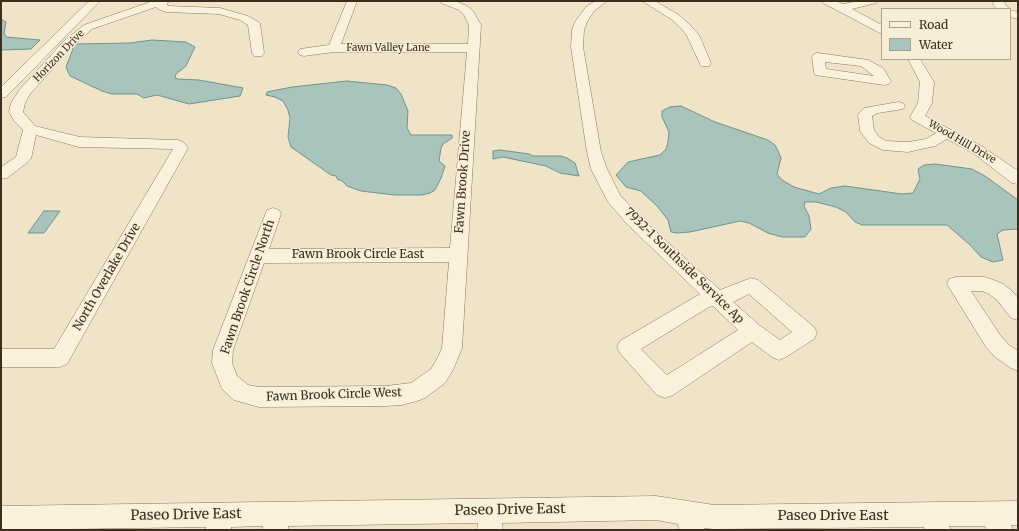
<!DOCTYPE html>
<html>
<head>
<meta charset="utf-8">
<style>
	body { margin:0 }
	#map { position:relative; width:1019px; height:531px; overflow:hidden; background:#f0e4c8; font-family:Merriweather,serif }
	canvas { display:block }
	.frame { position:absolute; inset:0; border:2px solid #3d2e20; pointer-events:none }
	.legend { position:absolute; left:881px; top:8px; width:130px; height:52px; box-sizing:border-box; background:#f7eed8; border:1px solid #ada18e; margin:0; padding:5px 7px; list-style:none; font-size:12px; color:#3d2e20 }
	.legend li { display:flex; align-items:center; gap:8px; height:20px }
	.legend b { width:20px; border:1px solid #ada18e }
</style>
</head>
<body>
<div id="map">
<canvas width="1019" height="531"></canvas>
<div class="frame"></div>
<ul class="legend">
<li><b style="height:5px;background:#faf1dc"></b>Road</li>
<li><b style="height:11px;background:#a9c4bc"></b>Water</li>
</ul>
</div>
<script>
const ctx = document.querySelector('canvas').getContext('2d');
ctx.lineJoin = 'round';
function fillPath(path, color) {
  ctx.fillStyle = color;
  ctx.fill(path, 'evenodd');
}
function shape(rows) {
  const path = new Path2D();
  for (const r of rows) {
    path.moveTo(r[0], r[1]);
    for (let i = 2; i < r.length; i += 2) path.lineTo(r[i], r[i + 1]);
  }
  return path;
}
function strokePath(path, color, width, dash) {
  ctx.strokeStyle = color;
  ctx.lineWidth = width;
  ctx.lineCap = dash ? 'butt' : 'round';
  ctx.setLineDash(dash || []);
  ctx.stroke(path);
}
function drawText(font, color, halo, rows, align = 'center') {
  ctx.font = font + ' Merriweather,serif';
  ctx.lineWidth = 3;
  ctx.setLineDash([]);
  ctx.textBaseline = 'middle';
  ctx.strokeStyle = halo;
  ctx.fillStyle = color;
  for (const [text, x, y, turn = 0] of rows) {
    ctx.save();
    ctx.translate(x, y);
    ctx.rotate((+turn || 0) * Math.PI / 180);
    ctx.textAlign = isNaN(turn) ? turn : align;
    if (halo) ctx.strokeText(text, 0, 0);
    ctx.fillText(text, 0, 0);
    ctx.restore();
  }
}
const water = shape([
	[1,19,6,22,4,33,6,37,40,40,31,49,1,50,1,19],
	[152,40,186,42,195,47,186,66,176,74,175,78,178,79,199,80,243,88,240,96,189,104,157,95,144,98,137,94,112,94,102,91,70,76,66,67,73,49,72,48,76,44,130,43,152,40],
	[347,81,387,85,396,88,401,94,408,111,407,128,411,135,452,135,452,138,443,144,441,148,439,161,445,166,441,178,435,190,430,193,422,195,395,195,361,191,347,186,341,180,338,180,336,176,331,175,291,147,288,137,290,118,288,110,283,101,275,97,266,95,267,92,292,87,347,81],
	[681,106,715,122,768,140,775,145,778,151,781,158,777,174,782,180,794,187,819,194,831,188,845,186,902,194,913,193,920,179,918,169,924,165,935,164,972,169,985,176,1018,200,1018,229,1003,230,997,234,1003,260,993,262,981,257,969,244,947,225,862,225,855,222,846,212,836,207,816,202,805,202,804,206,809,216,811,229,805,237,782,237,768,233,749,223,740,221,690,232,677,233,671,232,668,220,658,207,641,191,626,187,616,175,628,162,660,155,666,149,668,142,669,132,662,117,662,111,670,107,681,106],
	[500,150,529,154,533,156,561,156,567,158,575,163,579,176,560,173,546,166,503,157,493,159,493,151,500,150],
	[44,211,60,211,44,233,28,233,44,211]
]);
fillPath(water, '#a9c4bc');
strokePath(water, '#6f938a', 1);
const minor = shape([
	[89,1,100,1,6,97,1,98,1,87,89,1],
	[153,1,169,1,167,4,168,6,220,8,248,16,260,23,264,53,262,56,254,56,252,53,248,25,240,20,219,14,166,12,158,9,156,7,92,29,72,47,30,94,25,103,23,112,35,126,80,137,178,140,183,142,188,148,67,364,60,367,1,367,1,349,54,349,173,149,79,147,36,135,31,159,28,162,7,178,1,179,1,167,16,157,23,130,15,122,9,112,11,103,20,89,64,41,84,25,153,1],
	[347,1,357,1,341,44,468,44,469,25,464,15,459,10,441,3,440,1,455,1,467,6,473,11,481,25,462,348,453,370,445,383,425,398,417,401,402,405,386,406,259,407,234,400,222,389,212,363,213,350,267,210,273,208,279,210,281,214,269,249,450,248,467,52,334,52,304,56,300,55,298,52,300,49,329,45,347,1],
	[449,262,442,348,437,359,431,369,411,383,386,386,259,387,248,385,237,376,232,363,233,350,264,263,449,262],
	[595,1,607,1,594,11,587,22,584,30,583,47,601,152,607,169,620,195,640,217,720,290,751,278,758,280,814,327,817,333,814,339,786,357,779,360,772,357,752,342,673,395,665,398,657,395,620,353,617,347,620,341,700,294,628,225,608,202,591,169,587,152,571,47,572,30,575,22,586,7,595,1],
	[749,294,792,332,780,340,759,325,733,302,749,294],
	[713,306,738,330,667,375,641,349,709,307,713,306],
	[642,1,655,1,679,15,689,24,699,35,711,63,709,66,701,66,687,36,681,28,671,19,642,1],
	[822,1,836,1,843,4,858,1,877,1,876,3,852,9,882,25,882,34,823,3,822,1],
	[994,1,1004,1,1005,4,1010,9,997,9,993,5,994,1],
	[1010,10,1018,12,1018,19,1010,17,1010,10],
	[818,53,868,60,883,68,891,81,889,84,884,85,815,75,814,72,812,57,814,54,818,53],
	[825,62,861,66,874,76,826,69,825,62],
	[908,59,920,59,934,82,932,103,925,116,983,147,1018,171,1018,184,1012,183,973,153,947,139,935,146,908,152,883,150,869,143,860,131,858,115,860,112,864,108,898,102,903,103,905,106,903,109,878,113,872,116,874,130,879,137,886,141,908,142,926,139,936,133,912,120,910,117,918,103,920,82,908,59],
	[956,277,984,277,991,279,1003,284,1011,290,1018,298,1018,320,1011,318,997,300,989,294,982,291,971,291,1000,335,1009,345,1018,351,1018,371,1011,368,995,357,986,347,947,284,949,279,956,277],
	[656,496,714,505,1018,501,1018,525,1011,525,1013,530,987,530,985,526,949,526,951,530,925,530,924,527,714,529,704,528,705,530,679,530,678,524,656,520,502,523,503,530,477,530,478,523,288,526,288,530,262,530,263,526,231,527,231,530,205,530,206,527,1,530,1,506,656,496]
]);
strokePath(minor, '#8d765c', 1);
fillPath(minor, '#faf1dc');
drawText('10px', '#3d2e20', '#f7eed8', [
	["Fawn Valley Lane",388,48],
	["Horizon Drive",59,56,-46],
	["Wood Hill Drive",962,142,30]
]);
drawText('12px', '#3d2e20', '#f7eed8', [
	["Fawn Brook Drive",463,182,-86],
	["Fawn Brook Circle East",358,255],
	["7932-1 Southside Service Ap",684,266,44],
	["North Overlake Drive",107,277,-60],
	["Fawn Brook Circle North",248,287,-71],
	["Fawn Brook Circle West",334,395,-2]
]);
drawText('14px', '#3d2e20', '#f7eed8', [
	["Paseo Drive East",510,510,-1],
	["Paseo Drive East",186,515,-1],
	["Paseo Drive East",833,516]
]);
</script>
</body>
</html>
